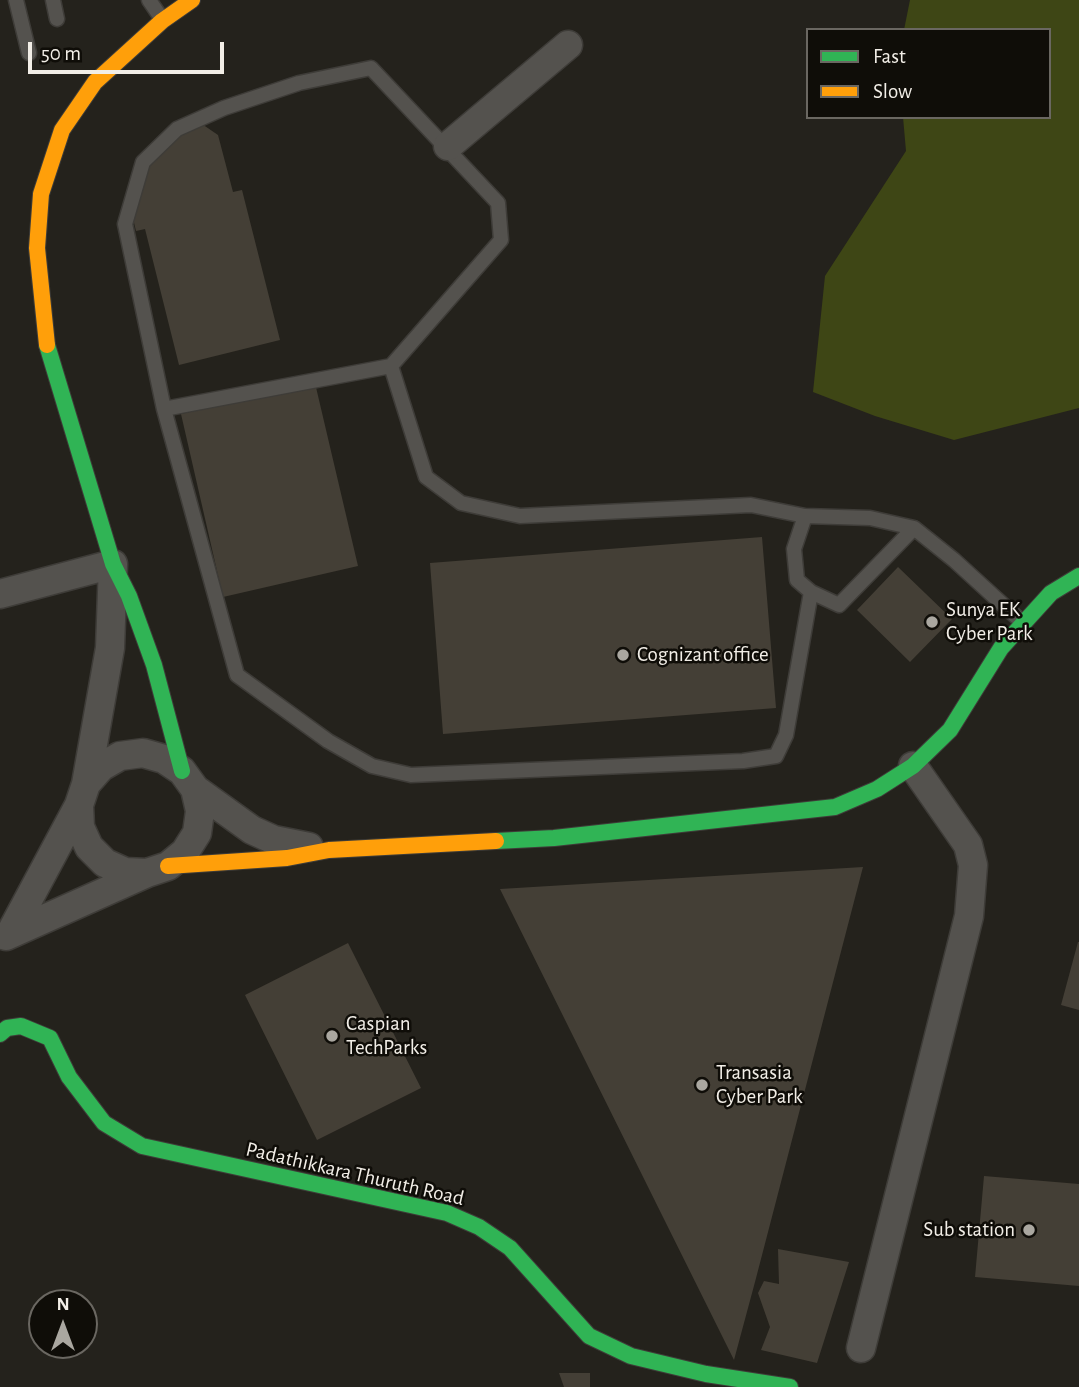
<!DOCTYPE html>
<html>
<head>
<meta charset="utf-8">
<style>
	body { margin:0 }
	#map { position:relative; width:1079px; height:1387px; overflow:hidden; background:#24221c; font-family:"Alegreya Sans",sans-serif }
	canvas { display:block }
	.legend { position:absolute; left:806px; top:28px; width:245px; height:91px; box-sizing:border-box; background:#0f0d08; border:2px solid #6a6761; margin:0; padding:9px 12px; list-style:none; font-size:21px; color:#f2eee7 }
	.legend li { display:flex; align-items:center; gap:14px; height:35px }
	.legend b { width:35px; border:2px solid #6a6761 }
	.north { position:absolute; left:28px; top:1289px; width:70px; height:70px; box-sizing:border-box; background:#0f0d08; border:2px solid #6a6761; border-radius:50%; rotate:0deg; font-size:19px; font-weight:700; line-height:28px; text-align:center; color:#f2eee7 }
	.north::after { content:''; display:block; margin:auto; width:24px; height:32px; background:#aaa7a0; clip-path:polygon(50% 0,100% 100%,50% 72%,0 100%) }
	.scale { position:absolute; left:28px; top:42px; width:196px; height:32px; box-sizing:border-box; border:4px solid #f2eee7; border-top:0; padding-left:9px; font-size:21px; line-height:24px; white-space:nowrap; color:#f2eee7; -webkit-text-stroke:5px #0f0d08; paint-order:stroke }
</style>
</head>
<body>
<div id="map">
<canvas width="1079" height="1387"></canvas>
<ul class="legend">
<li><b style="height:9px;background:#30b455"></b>Fast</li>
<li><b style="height:9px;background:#ff9f0a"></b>Slow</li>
</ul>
<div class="north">N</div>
<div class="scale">50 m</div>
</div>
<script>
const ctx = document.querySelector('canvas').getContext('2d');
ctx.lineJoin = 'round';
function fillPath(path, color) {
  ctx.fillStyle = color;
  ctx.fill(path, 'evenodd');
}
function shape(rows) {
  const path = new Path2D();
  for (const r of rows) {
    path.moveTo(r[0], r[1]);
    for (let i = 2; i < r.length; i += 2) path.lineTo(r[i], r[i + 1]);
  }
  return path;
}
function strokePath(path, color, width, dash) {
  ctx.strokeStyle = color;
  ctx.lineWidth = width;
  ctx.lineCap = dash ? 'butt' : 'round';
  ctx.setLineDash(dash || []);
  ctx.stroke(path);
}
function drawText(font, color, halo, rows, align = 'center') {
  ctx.font = font + ' "Alegreya Sans",sans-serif';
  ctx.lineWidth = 5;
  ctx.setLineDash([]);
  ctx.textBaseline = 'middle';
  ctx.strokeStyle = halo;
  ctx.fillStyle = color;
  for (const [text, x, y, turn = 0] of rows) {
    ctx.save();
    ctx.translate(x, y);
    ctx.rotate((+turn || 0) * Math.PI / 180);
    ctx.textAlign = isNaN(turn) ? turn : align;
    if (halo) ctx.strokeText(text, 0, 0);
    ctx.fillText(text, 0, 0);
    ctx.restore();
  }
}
fillPath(shape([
	[910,0,1079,0,1079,408,954,440,875,416,813,392,825,276,906,151,903,117,1049,117,1049,30,904,30]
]), '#3e4615');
fillPath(shape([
	[199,122,218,135,233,192,242,190,280,340,179,365,145,229,136,231,130,206,148,159,171,129],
	[315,383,358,566,223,597,181,414],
	[762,537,776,708,443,734,430,563],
	[898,567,952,619,910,662,857,610],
	[863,867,755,1282,734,1360,500,889],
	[1078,942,1079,942,1079,1010,1061,1005],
	[348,943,421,1088,317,1140,245,995],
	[984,1176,1079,1184,1079,1286,975,1277],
	[778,1249,849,1262,817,1363,761,1350,770,1327,758,1293,764,1281,779,1284],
	[559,1373,590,1373,590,1387,564,1387]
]), '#443f36');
const lane = shape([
	[16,0,29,53],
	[53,0,57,19],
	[149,0,162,19],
	[164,409,391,366],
	[805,516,751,505,520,516,461,503,426,477,391,366,501,240,498,203,371,68,299,83,224,108,177,129,143,162,125,224,164,409,237,675,328,741,372,766,411,775,743,761,776,756,786,735,811,592],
	[914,528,839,605,811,592,797,580,794,549,805,516,870,518,914,528,954,560,1023,623]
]);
const street = shape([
	[448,146,568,45],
	[0,594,113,564,110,648,86,784],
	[195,789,252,830,274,840,309,847],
	[11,932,79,805,86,784,101,767,120,756,143,753,164,759,182,771,195,789,200,811,197,833,185,852,168,866,147,873,125,872,105,863,89,847,80,827,79,805],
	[6,936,147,873],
	[861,1348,969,916,973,865,968,845,913,766]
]);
const fast = shape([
	[47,345,113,564,129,596,154,665,182,771],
	[496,841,554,838,835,807,877,789,913,766,950,730,1001,648,1051,593,1079,576],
	[0,1034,7,1028,21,1026,50,1038,69,1077,104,1123,142,1146,447,1213,479,1227,510,1248,589,1336,631,1356,706,1374,790,1387]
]);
const slow = shape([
	[47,345,37,248,41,194,62,130,95,82,162,21,192,0],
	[168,866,287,858,329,850,496,841]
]);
strokePath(lane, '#3e3c38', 17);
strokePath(street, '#3e3c38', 31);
strokePath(fast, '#3e3c38', 18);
strokePath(slow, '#3e3c38', 18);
strokePath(lane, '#54524e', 14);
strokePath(street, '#54524e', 28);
strokePath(fast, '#30b455', 16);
strokePath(slow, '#ff9f0a', 16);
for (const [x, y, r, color] of [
	[932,622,7,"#aaa7a0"],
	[623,655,7,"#aaa7a0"],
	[332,1036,7,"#aaa7a0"],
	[702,1085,7,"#aaa7a0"],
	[1029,1230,7,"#aaa7a0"]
]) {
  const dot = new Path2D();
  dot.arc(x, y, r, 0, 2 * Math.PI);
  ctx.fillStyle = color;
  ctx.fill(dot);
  strokePath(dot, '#0f0d08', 2.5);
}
drawText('21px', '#f2eee7', '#0f0d08', [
	["Sunya EK",946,610],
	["Cyber Park",946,634],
	["Cognizant office",637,655],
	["Caspian",346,1024],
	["TechParks",346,1048],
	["Transasia",716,1073],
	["Cyber Park",716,1097],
	["Sub station",1015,1230,"right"]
], 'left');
drawText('21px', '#f2eee7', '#0f0d08', [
	["Padathikkara Thuruth Road",355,1174,13]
]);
</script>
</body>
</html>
